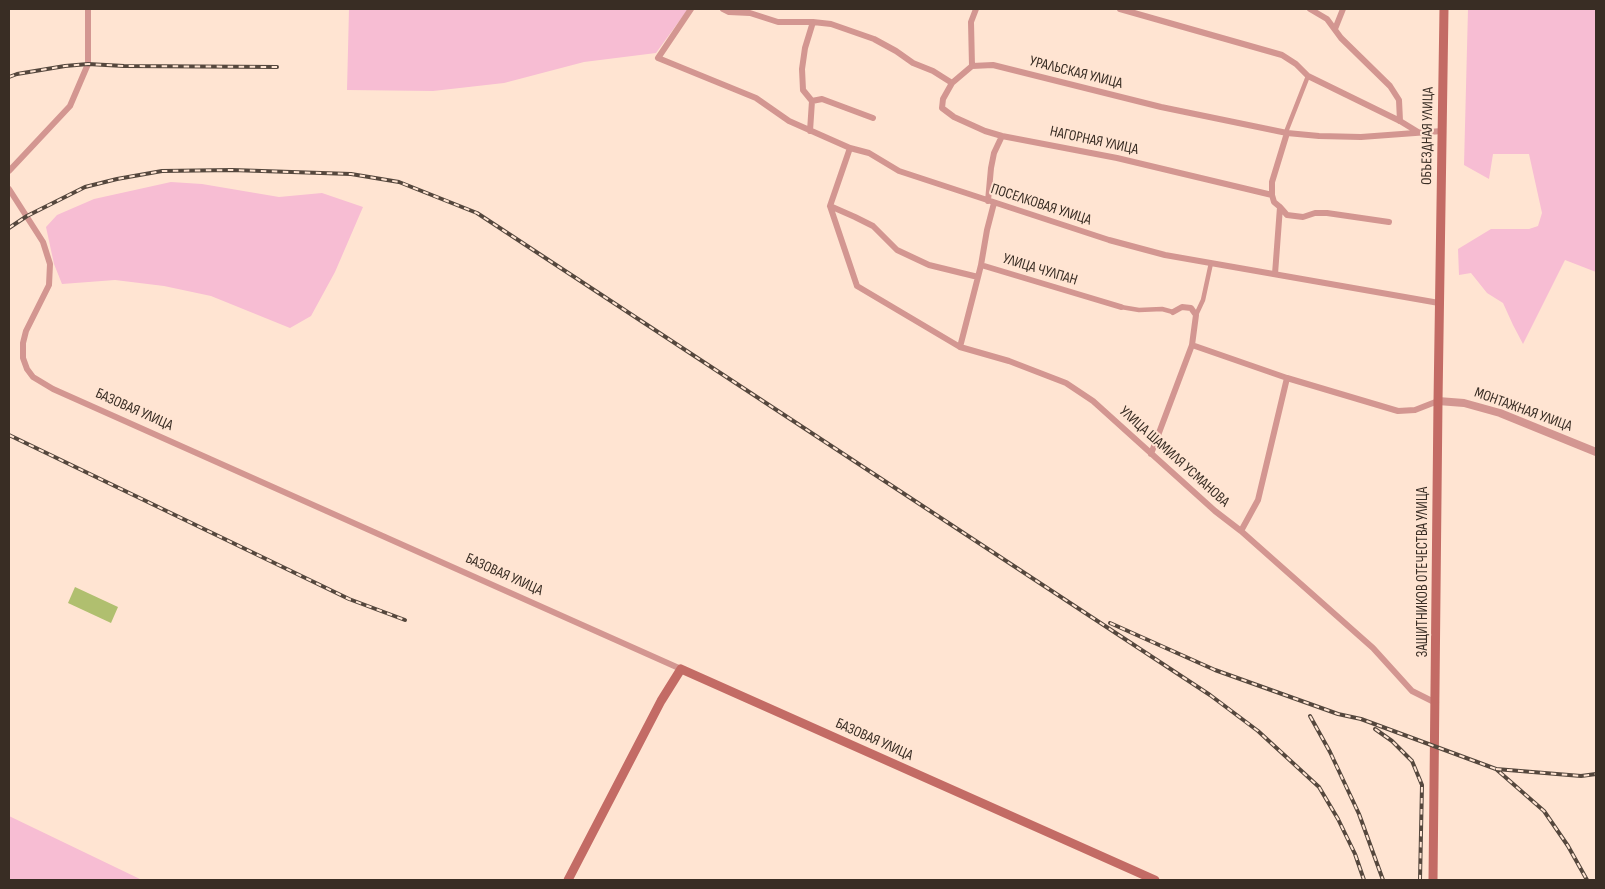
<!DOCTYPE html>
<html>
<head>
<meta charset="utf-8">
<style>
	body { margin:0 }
	#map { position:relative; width:1605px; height:889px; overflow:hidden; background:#ffe4d2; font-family:"Sofia Sans Condensed",sans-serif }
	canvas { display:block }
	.frame { position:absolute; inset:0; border:10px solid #392d24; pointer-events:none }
</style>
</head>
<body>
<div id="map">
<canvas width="1605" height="889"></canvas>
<div class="frame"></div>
</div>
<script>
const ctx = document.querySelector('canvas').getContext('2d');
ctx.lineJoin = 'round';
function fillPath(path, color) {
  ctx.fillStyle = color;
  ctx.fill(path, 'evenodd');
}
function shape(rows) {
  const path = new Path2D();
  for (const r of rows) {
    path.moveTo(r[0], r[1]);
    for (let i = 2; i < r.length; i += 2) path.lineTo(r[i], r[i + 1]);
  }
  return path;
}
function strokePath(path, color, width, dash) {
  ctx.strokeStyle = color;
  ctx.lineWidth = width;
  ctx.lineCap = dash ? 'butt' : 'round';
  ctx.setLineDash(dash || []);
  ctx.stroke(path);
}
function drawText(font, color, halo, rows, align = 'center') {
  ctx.font = font + ' "Sofia Sans Condensed",sans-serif';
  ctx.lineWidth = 4;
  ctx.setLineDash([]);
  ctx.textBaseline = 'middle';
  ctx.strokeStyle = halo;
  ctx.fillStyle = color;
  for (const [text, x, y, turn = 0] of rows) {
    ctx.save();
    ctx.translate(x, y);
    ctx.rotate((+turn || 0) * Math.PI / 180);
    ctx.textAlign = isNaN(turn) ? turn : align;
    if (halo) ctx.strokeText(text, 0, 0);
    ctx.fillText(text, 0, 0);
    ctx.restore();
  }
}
fillPath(shape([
	[349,9,688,9,656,53,584,62,504,83,433,91,347,90],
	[1468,9,1596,9,1596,272,1565,260,1523,344,1513,325,1503,303,1487,293,1471,273,1459,275,1458,249,1491,229,1529,229,1538,226,1542,213,1529,154,1493,154,1489,179,1464,165],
	[171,182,202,184,279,197,322,193,363,207,335,272,311,316,290,328,211,296,164,286,115,280,62,284,54,264,46,227,57,215,94,199],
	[9,816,142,880,9,880]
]), '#f7bdd3');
fillPath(shape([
	[75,587,118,607,111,623,68,603]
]), '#b0bf6f');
strokePath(shape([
	[1286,132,1308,76],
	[1121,307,1139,310,1162,309,1173,312],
	[1196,315,1203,300,1211,263]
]), '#d39691', 4.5);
strokePath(shape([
	[691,9,658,58,756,98,789,121,850,148,869,153,899,171,1109,240,1165,255,1439,303],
	[723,9,729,12,750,13,778,22,813,22,831,24,874,39,896,51,913,63,933,71,952,83,972,66,993,65,1161,107,1287,133,1319,136,1361,137,1442,131],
	[1120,9,1282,55,1296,64,1308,76,1400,121,1418,132],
	[1310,9,1327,19,1341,38,1390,86,1399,100,1400,121],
	[1335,29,1343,9],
	[972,66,971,22,976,9],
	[952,83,943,99,942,108,954,117,985,131,1002,136,1117,158,1272,195],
	[812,101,822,99,873,118],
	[810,131,812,101,803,90,802,69,805,48,813,22],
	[850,148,830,206,857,286,960,347,1009,361,1066,383,1093,401,1215,511,1241,531,1373,648,1412,691,1436,703],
	[9,171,70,106,88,64,88,9],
	[9,189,43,242,50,264,49,285,26,331,23,343,23,358,27,369,33,377,53,389,681,669],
	[988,201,991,168,994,153,1002,136],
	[830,206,855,217,873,226,897,250,929,265,978,277,981,265,1121,307],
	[1280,207,1287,215,1303,217,1315,213,1327,213,1389,222],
	[981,265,987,230,994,203],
	[1275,274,1280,207,1274,202,1272,195,1272,182,1287,133],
	[1192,345,1287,378,1398,411,1415,410,1438,401],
	[960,347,978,277],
	[1151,454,1192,345,1196,315,1191,308,1182,307,1173,312],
	[1241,531,1258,500,1287,378]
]), '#d39691', 6);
strokePath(shape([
	[1438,401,1464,403,1500,413,1596,452]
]), '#d39691', 8);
strokePath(shape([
	[568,880,661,701,681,669,1155,880],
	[1433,880,1438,401,1444,9]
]), '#c36b65', 9);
const rail = shape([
	[9,77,17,74,65,66,88,64,124,66,277,67],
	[9,228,27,216,85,187,117,179,162,171,232,170,351,174,399,182,477,213,1210,695,1258,731,1319,787,1338,819,1355,854,1364,880],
	[9,435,349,599,405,620],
	[1110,623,1215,670,1338,714,1361,719,1496,769,1544,811,1568,846,1587,880],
	[1310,716,1330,752,1359,814,1383,880],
	[1375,729,1392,741,1412,761,1422,785,1420,880],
	[1496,769,1581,776,1596,774]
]);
strokePath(rail, '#55473d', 4);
strokePath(rail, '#ffe4d2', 2, [5.5]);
drawText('15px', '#392d24', '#ffe4d2', [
	["УРАЛЬСКАЯ УЛИЦА",1076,73,14],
	["ОБЪЕЗДНАЯ УЛИЦА",1428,136,-89],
	["НАГОРНАЯ УЛИЦА",1094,141,12],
	["ПОСЕЛКОВАЯ УЛИЦА",1041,205,18],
	["УЛИЦА ЧУЛПАН",1040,270,17],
	["БАЗОВАЯ УЛИЦА",134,410,24],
	["МОНТАЖНАЯ УЛИЦА",1523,410,20],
	["УЛИЦА ШАМИЛЯ УСМАНОВА",1174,457,42],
	["ЗАЩИТНИКОВ ОТЕЧЕСТВА УЛИЦА",1423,572,-90],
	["БАЗОВАЯ УЛИЦА",504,575,24],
	["БАЗОВАЯ УЛИЦА",874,740,24]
]);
</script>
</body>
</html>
